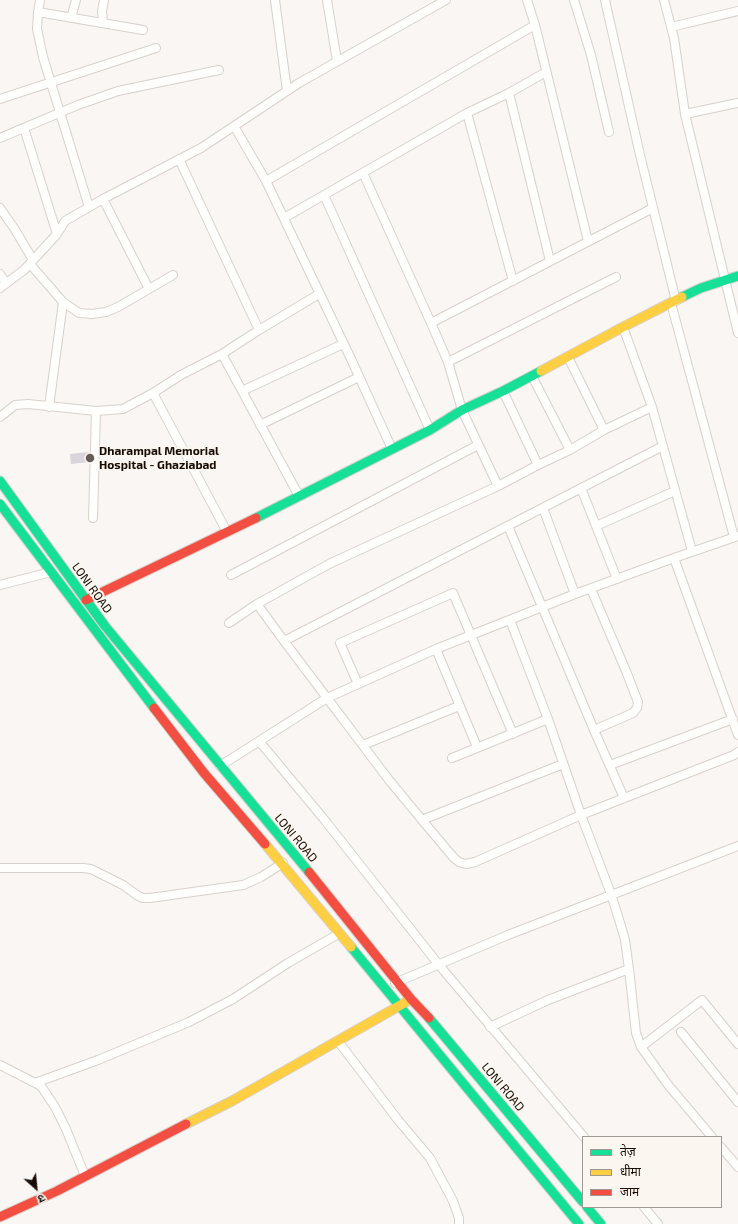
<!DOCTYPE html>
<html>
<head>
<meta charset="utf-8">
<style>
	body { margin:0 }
	#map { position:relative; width:738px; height:1224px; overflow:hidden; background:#f9f6f3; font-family:"Exo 2","Noto Sans Devanagari",sans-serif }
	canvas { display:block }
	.legend { position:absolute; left:582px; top:1136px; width:140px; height:72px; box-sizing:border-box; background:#fcf6f0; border:1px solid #a09892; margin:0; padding:5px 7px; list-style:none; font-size:12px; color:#160c04 }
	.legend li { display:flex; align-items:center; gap:8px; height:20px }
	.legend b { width:20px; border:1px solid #a09892 }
	.north { position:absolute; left:16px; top:1168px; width:40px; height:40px; -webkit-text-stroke:3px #fcf6f0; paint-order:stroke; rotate:153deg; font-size:11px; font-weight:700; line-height:16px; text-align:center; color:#160c04 }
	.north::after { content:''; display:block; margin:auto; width:14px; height:18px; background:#160c04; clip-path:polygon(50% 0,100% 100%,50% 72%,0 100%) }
</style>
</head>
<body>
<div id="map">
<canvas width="738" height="1224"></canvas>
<ul class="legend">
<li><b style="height:5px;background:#16e098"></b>तेज़</li>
<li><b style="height:5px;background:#ffcf43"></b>धीमा</li>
<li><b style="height:5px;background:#f24e42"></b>जाम</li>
</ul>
<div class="north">उ</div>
</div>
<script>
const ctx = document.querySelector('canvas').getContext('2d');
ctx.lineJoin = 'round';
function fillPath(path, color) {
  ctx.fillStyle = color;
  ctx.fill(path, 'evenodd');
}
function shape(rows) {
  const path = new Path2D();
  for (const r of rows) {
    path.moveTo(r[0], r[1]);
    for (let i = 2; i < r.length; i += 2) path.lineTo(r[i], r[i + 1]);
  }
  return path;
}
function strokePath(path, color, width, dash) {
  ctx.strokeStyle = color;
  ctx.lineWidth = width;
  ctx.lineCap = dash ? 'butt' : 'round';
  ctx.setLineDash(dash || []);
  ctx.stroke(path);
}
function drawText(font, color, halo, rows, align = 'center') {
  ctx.font = font + ' "Exo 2",sans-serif';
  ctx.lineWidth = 4;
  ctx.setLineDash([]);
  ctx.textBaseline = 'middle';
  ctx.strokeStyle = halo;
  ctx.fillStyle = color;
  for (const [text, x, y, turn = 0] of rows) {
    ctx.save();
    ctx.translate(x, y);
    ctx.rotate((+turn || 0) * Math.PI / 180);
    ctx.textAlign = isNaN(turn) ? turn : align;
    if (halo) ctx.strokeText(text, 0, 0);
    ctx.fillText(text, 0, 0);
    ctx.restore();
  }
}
fillPath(shape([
	[89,452,89,462,71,464,70,454]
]), '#dad4db');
const street = shape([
	[40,0,38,12,37,29,43,57,89,207],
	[275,0,287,91],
	[327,0,337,61],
	[527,0,535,25,588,241],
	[574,0,591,55,609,132],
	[605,0,640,155,676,301],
	[664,0,674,38,685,114,738,333],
	[38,12,143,30],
	[71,18,76,0],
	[103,23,102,11,104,0],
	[671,27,738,11],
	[509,93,550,261],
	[0,99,156,48],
	[467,113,513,281],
	[685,114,738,103],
	[234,126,266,181,352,361,392,449],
	[24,128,57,234],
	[0,138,78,105,118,91,219,70],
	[179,159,259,330],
	[363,173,431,323,448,362,462,410,498,486],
	[266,181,535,25],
	[324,195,430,430],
	[103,199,149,289],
	[0,208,14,228,33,260],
	[284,218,467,113,509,93,546,72],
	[30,264,63,302,79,313,92,314,106,312,118,307,173,275],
	[0,274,6,283],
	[0,288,24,270,57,234,65,221,103,199,201,148,299,83,446,0],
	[671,303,734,537],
	[431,323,653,208],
	[623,327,652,407,692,551],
	[222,354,299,496],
	[568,357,604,430],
	[448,362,616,277],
	[532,376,570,450],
	[242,391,343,344],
	[503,391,538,465],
	[153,393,227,532],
	[49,407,63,302],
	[0,417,15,405,28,404,96,411,123,409,153,393,181,375,222,354,259,330,319,294],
	[260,425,359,377],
	[581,488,617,579],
	[543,508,575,594],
	[93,518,96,411],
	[508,526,594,730,624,798],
	[596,526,675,491],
	[674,558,738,735],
	[231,575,478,445],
	[0,585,51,572],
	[591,589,626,671,638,702,637,708,633,713,594,730],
	[257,604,284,641,389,780,422,820,454,858,459,862,466,864,475,862,581,815,734,755,738,752],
	[510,620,548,719,581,815,611,894,621,926,625,940,629,969,636,1033,641,1047,669,1086,712,1137],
	[229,623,257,604,329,564,498,486,538,465,570,450,604,430,652,407],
	[284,641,663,446],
	[436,649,477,747],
	[358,684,340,643,453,593,513,734],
	[259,741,323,818,439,965,584,1137],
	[363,745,459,706],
	[452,758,548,719],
	[610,765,733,719],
	[220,766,327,698,436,649,575,594,674,558,738,536],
	[422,820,563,764],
	[0,868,83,868,91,869,123,885,138,896,143,898,150,898,243,885,261,877,283,863],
	[395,983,508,935,738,846],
	[490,1027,548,1000,629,969],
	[681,1032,738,1102],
	[338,1041,398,1120,430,1158,453,1201,459,1218,459,1224],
	[641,1047,702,1000,738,1044],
	[0,1065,41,1086,55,1107,66,1129,85,1176],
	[35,1083,98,1060,189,1022,233,999,288,963,340,933],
	[721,1147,738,1167],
	[644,1207,658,1224]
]);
const fast = shape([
	[682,297,701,288,738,276],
	[0,481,105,626,309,872],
	[0,504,154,708],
	[256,518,430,430,462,410,503,391,541,371],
	[351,947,579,1224],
	[429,1018,583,1202],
	[587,1207,601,1224]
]);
const slow = shape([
	[541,371,623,327,682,297],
	[265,844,351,947],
	[186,1124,232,1101,406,1002]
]);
const jam = shape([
	[86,600,256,518],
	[154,708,204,773,265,844],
	[309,872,411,999,429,1018],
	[0,1217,57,1191,186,1124]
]);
strokePath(street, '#d8d1cb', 10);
strokePath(fast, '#d8d1cb', 11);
strokePath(slow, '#d8d1cb', 11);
strokePath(jam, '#d8d1cb', 11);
strokePath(street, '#fefefd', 8);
strokePath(fast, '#16e098', 9);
strokePath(slow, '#ffcf43', 9);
strokePath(jam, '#f24e42', 9);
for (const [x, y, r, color] of [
	[90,458,5,"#655e58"]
]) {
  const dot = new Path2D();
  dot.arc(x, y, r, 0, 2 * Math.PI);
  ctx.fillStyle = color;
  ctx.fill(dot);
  strokePath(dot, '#fcf6f0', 1.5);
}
drawText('bold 12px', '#160c04', '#fcf6f0', [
	["Dharampal Memorial",99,451],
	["Hospital - Ghaziabad",99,465]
], 'left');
drawText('12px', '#160c04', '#fcf6f0', [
	["LONI ROAD",92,588,54],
	["LONI ROAD",296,838,50],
	["LONI ROAD",503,1087,50]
]);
</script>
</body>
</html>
